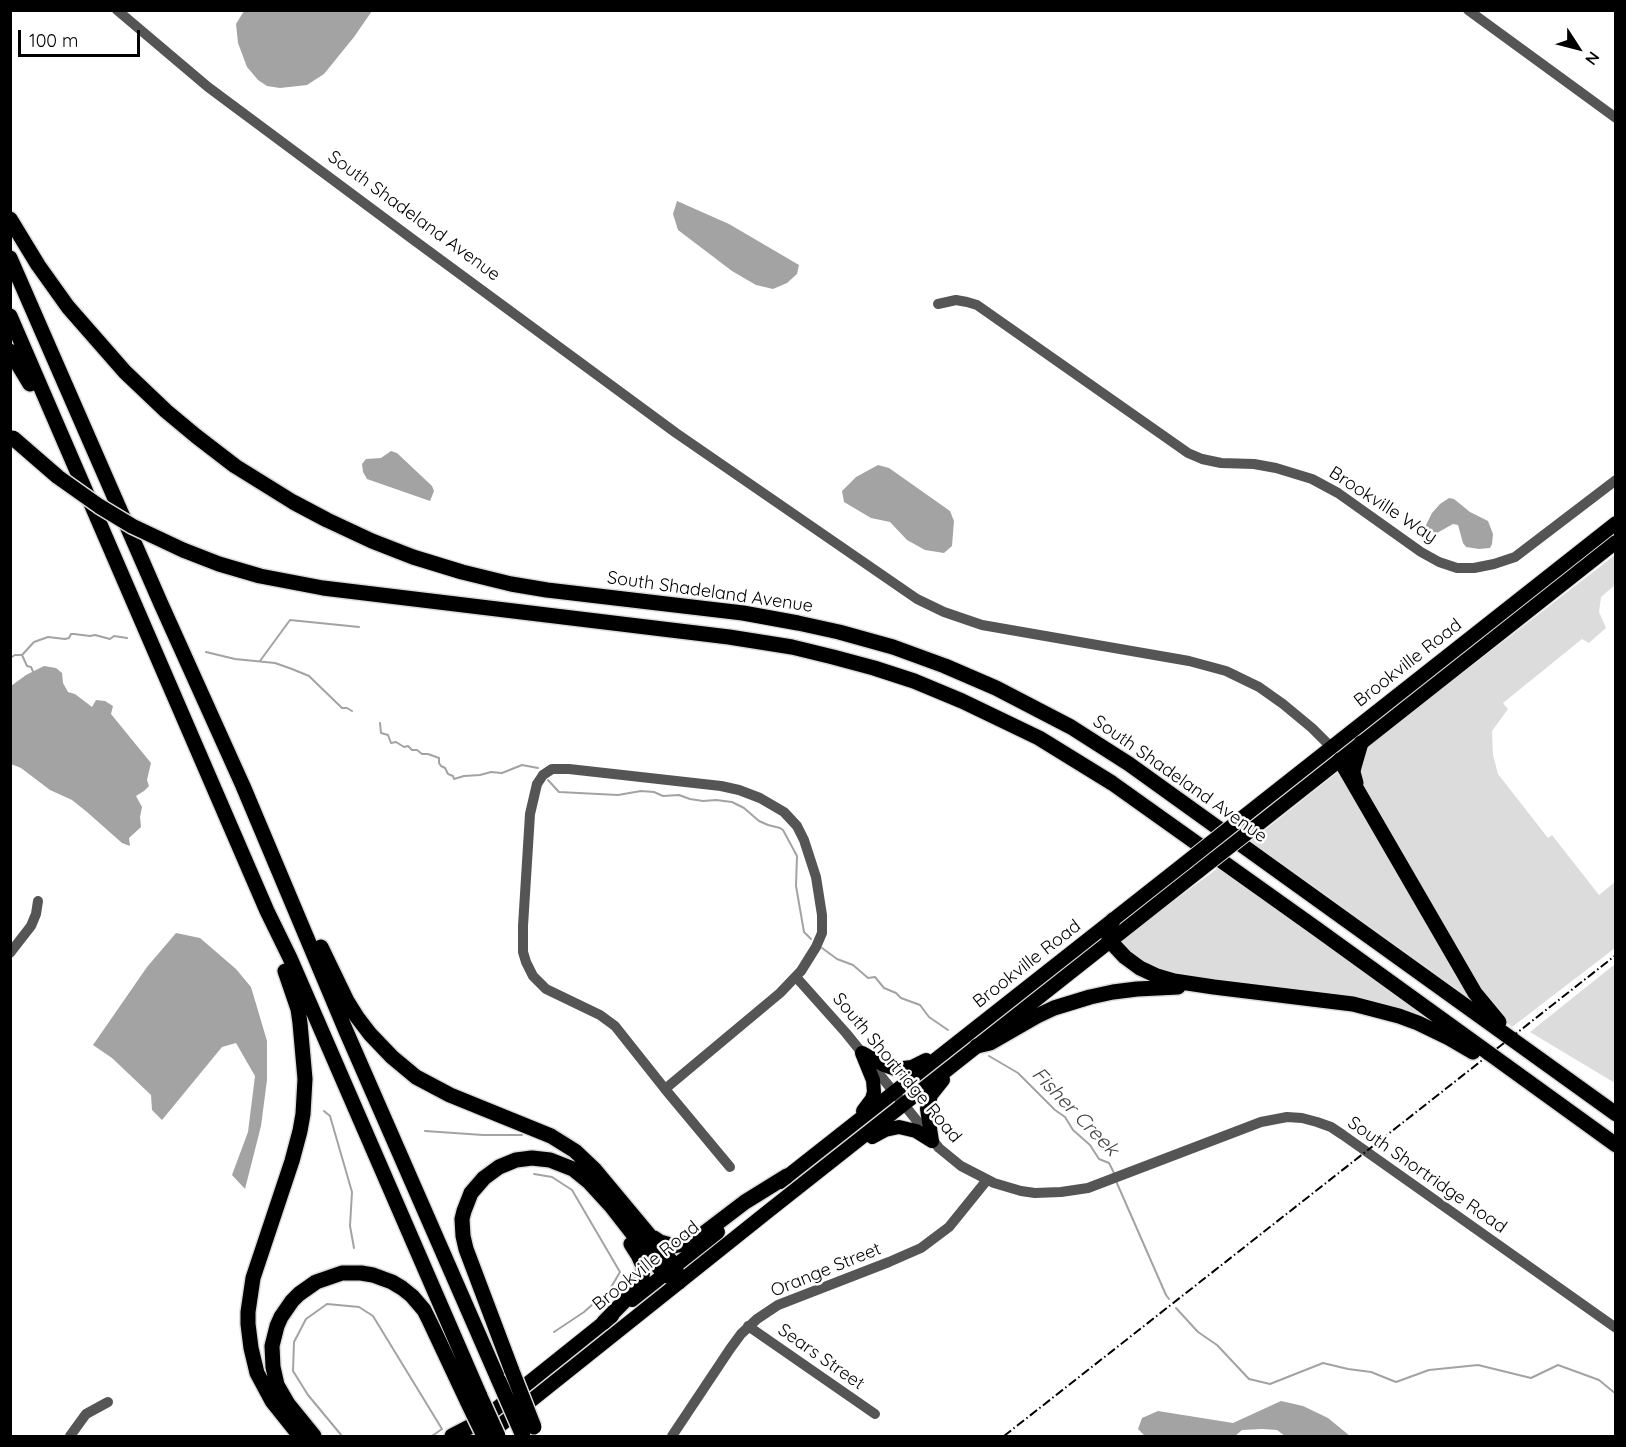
<!DOCTYPE html>
<html>
<head>
<meta charset="utf-8">
<style>
	body { margin:0 }
	#map { position:relative; width:1626px; height:1447px; overflow:hidden; background:#fff; font-family:Quicksand,sans-serif }
	canvas { display:block }
	.frame { position:absolute; inset:0; border:12px solid #000; pointer-events:none }
	.north { position:absolute; left:1548px; top:18px; width:60px; height:60px; -webkit-text-stroke:4px #fff; paint-order:stroke; rotate:126deg; font-size:16px; font-weight:700; line-height:24px; text-align:center; color:#000 }
	.north::after { content:''; display:block; margin:auto; width:21px; height:27px; background:#000; clip-path:polygon(50% 0,100% 100%,50% 72%,0 100%) }
	.scale { position:absolute; left:18px; top:30px; width:122px; height:27px; box-sizing:border-box; border:3px solid #000; border-top:0; padding-left:8px; font-size:18px; line-height:21px; white-space:nowrap; color:#000; -webkit-text-stroke:4px #fff; paint-order:stroke }
</style>
</head>
<body>
<div id="map">
<canvas width="1626" height="1447"></canvas>
<div class="frame"></div>
<div class="north">N</div>
<div class="scale">100 m</div>
</div>
<script>
const ctx = document.querySelector('canvas').getContext('2d');
ctx.lineJoin = 'round';
function fillPath(path, color) {
  ctx.fillStyle = color;
  ctx.fill(path, 'evenodd');
}
function shape(rows) {
  const path = new Path2D();
  for (const r of rows) {
    path.moveTo(r[0], r[1]);
    for (let i = 2; i < r.length; i += 2) path.lineTo(r[i], r[i + 1]);
  }
  return path;
}
function strokePath(path, color, width, dash) {
  ctx.strokeStyle = color;
  ctx.lineWidth = width;
  ctx.lineCap = dash ? 'butt' : 'round';
  ctx.setLineDash(dash || []);
  ctx.stroke(path);
}
function drawText(font, color, halo, rows, align = 'center') {
  ctx.font = font + ' Quicksand,sans-serif';
  ctx.lineWidth = 5;
  ctx.setLineDash([]);
  ctx.textBaseline = 'middle';
  ctx.strokeStyle = halo;
  ctx.fillStyle = color;
  for (const [text, x, y, turn = 0] of rows) {
    ctx.save();
    ctx.translate(x, y);
    ctx.rotate((+turn || 0) * Math.PI / 180);
    ctx.textAlign = isNaN(turn) ? turn : align;
    if (halo) ctx.strokeText(text, 0, 0);
    ctx.fillText(text, 0, 0);
    ctx.restore();
  }
}
fillPath(shape([
	[1615,555,1615,585,1601,597,1599,612,1606,628,1589,643,1582,639,1503,703,1508,709,1492,731,1493,755,1498,774,1548,838,1552,835,1599,895,1615,882,1615,948,1512,1027,1501,1017,1484,995,1362,786,1360,765,1364,752,1374,741,1417,705,1420,706],
	[1339,771,1474,1001,1251,841],
	[1218,868,1456,1035,1444,1029,1187,977,1149,966,1125,949,1121,940],
	[1615,964,1615,1083,1530,1032]
]), '#dcdcdc');
fillPath(shape([
	[244,11,244,10,372,11,354,37,324,74,307,85,280,88,267,86,258,80,247,67,238,43,236,24],
	[677,201,729,224,799,265,797,274,787,283,773,289,756,285,732,271,678,230,673,214],
	[391,451,397,453,432,486,434,491,430,501,367,479,363,472,362,464,366,459,381,458],
	[878,465,889,468,950,511,954,521,952,546,944,553,925,550,907,540,890,522,871,518,844,502,842,491,856,477],
	[1449,498,1454,499,1470,512,1488,521,1493,534,1492,544,1490,548,1479,549,1466,547,1463,543,1458,525,1453,524,1437,533,1428,531,1425,527,1432,513,1440,504],
	[44,666,56,668,62,673,63,683,68,692,75,694,92,707,96,700,105,701,113,706,111,714,151,763,147,780,149,786,144,791,136,796,142,807,140,817,141,827,129,838,130,846,122,843,87,812,72,800,50,790,21,768,11,764,11,686,26,675],
	[176,933,200,938,236,969,251,987,267,1041,267,1080,261,1126,245,1189,232,1175,248,1132,255,1076,236,1043,222,1047,162,1120,152,1110,151,1095,112,1058,93,1045,147,967],
	[1281,1401,1303,1406,1328,1418,1350,1436,1285,1436,1277,1430,1262,1429,1242,1430,1235,1436,1145,1436,1138,1429,1142,1418,1158,1411,1233,1423]
]), '#a3a3a3');
strokePath(shape([
	[206,652,235,659,275,663,292,669,309,676,342,708,347,708,352,711],
	[22,655,27,666,31,667,34,674],
	[10,658,15,655,22,655,34,642,48,637,65,639,69,638,71,634,74,634,90,636,95,635,110,639,114,636,127,638],
	[260,661,290,620,359,627],
	[380,723,381,733,388,735,391,743,396,742,404,747,408,746,412,750,417,750,422,754,428,754,439,758,439,763,441,766,445,768,448,774,453,776,454,779,464,776,480,775,491,772,502,773,522,765,538,768],
	[548,780,559,792,618,795,641,791,654,792,663,796,679,795,690,799,703,801,716,800,732,802,744,808,759,821,768,825,780,828,783,830,797,856,796,886,804,932,811,939],
	[822,948,837,959,853,965,868,978,875,977,884,988,896,993,901,998,920,1005,929,1017,948,1030],
	[989,1056,1018,1073,1055,1110,1065,1117,1073,1130,1090,1145,1099,1159,1109,1163,1114,1173],
	[324,1111,330,1116,352,1192,350,1226,354,1248],
	[425,1131,483,1135,522,1135],
	[534,1174,552,1177,572,1190,620,1272,610,1289,584,1312,554,1332],
	[1116,1181,1166,1295,1169,1299],
	[1176,1308,1198,1332,1217,1345,1249,1379,1270,1384,1323,1363,1348,1369,1371,1372,1396,1382,1429,1370,1478,1365,1531,1378,1558,1365,1599,1380,1616,1394],
	[342,1436,308,1395,293,1371,294,1342,306,1319,327,1304,359,1307,373,1316,442,1429,432,1436]
]), '#a3a3a3', 2);
const major = shape([
	[1243,817,1616,523],
	[1255,827,1616,542],
	[862,1053,884,1065,895,1069,912,1067,926,1060],
	[862,1053,873,1080,874,1092,872,1099,863,1111],
	[872,1137,885,1130,899,1127,916,1131,932,1141],
	[932,1141,927,1109,931,1095,943,1080],
	[780,1182,1185,863],
	[632,1300,718,1232],
	[482,1420,612,1316],
	[488,1435,771,1209,1199,871]
]);
const highway = shape([
	[10,219,38,265,68,307,125,372,166,411,196,436,235,466,293,502,327,520,372,541,413,557,462,572,511,584,547,590,743,613,798,623,839,632,893,647,945,666,996,688,1071,727,1129,764,1616,1114],
	[10,258,161,604,243,786,346,1031,499,1381],
	[10,316,267,911,290,958,480,1396],
	[10,351,30,384],
	[183,550,219,564,260,576,323,588,729,637,792,647,833,657,874,668,914,681,962,701,1039,738,1112,783,1317,929,1616,1145],
	[1340,760,1475,993,1499,1022],
	[1356,783,1353,772,1354,767,1361,743],
	[1113,920,1108,934,1110,941,1125,957,1140,968,1157,976,1174,981,1214,987,1353,1004,1399,1016,1418,1023,1449,1038,1473,1052],
	[321,947,347,1001,357,1017,370,1034,392,1057,416,1077,450,1095,551,1136,575,1151,595,1170,675,1266,679,1282],
	[285,971,298,1009,300,1023,305,1079,303,1114,300,1131,292,1161,253,1278,248,1312,248,1324,251,1348,257,1373,272,1401,300,1436],
	[977,1046,990,1043,1037,1016,1054,1008,1090,997,1113,992,1137,989,1178,987],
	[654,1238,660,1242,674,1246,689,1243,699,1237,745,1202,787,1176],
	[604,1322,639,1286,642,1278,643,1266,638,1255,631,1244],
	[512,1371,466,1249,463,1236,462,1219,464,1211,471,1193,484,1178,499,1167,516,1160,532,1158,550,1160,573,1169,589,1182,611,1206,664,1274,679,1282],
	[314,1436,288,1404,277,1385,273,1367,272,1346,277,1326,281,1317,292,1301,299,1294,316,1282,342,1273,361,1273,373,1275,392,1282,402,1288,412,1296,424,1310,430,1322,469,1405],
	[452,1436,481,1421]
]);
strokePath(major, '#dbdbdb', 16);
strokePath(highway, '#dbdbdb', 18);
strokePath(shape([
	[117,10,208,87,411,238,676,433,917,599,944,612,982,625,1189,661,1226,671,1259,687,1283,704,1312,728,1331,747],
	[1468,10,1616,118],
	[938,304,956,300,967,302,977,305,1188,453,1202,459,1221,463,1254,464,1276,468,1312,479,1338,493,1421,552,1439,562,1457,568,1474,568,1494,564,1515,557,1616,480],
	[10,953,31,926,36,914,38,901],
	[796,977,846,1033,939,1148,961,1166,994,1183,1021,1191,1035,1193,1061,1192,1088,1188,1261,1122,1287,1117,1302,1118,1317,1122,1331,1127,1343,1135,1616,1328],
	[665,1089,780,993,801,971,816,947,822,933,822,915,816,877,804,840,797,826,784,812,760,798,739,790,721,786,569,769,552,769,543,775,537,784,530,814,523,926,523,952,526,962,533,976,546,989,600,1015,615,1026,665,1089,730,1167],
	[748,1326,875,1414],
	[70,1436,86,1414,108,1402],
	[672,1436,730,1349,741,1334,757,1319,778,1305,889,1262,921,1248,949,1227,987,1180]
]), '#555', 10);
strokePath(major, '#000', 14);
strokePath(highway, '#000', 15);
strokePath(shape([
	[1004,1436,1616,955]
]), '#000', 2, [9, 3, 1.5, 3]);
const majorBridge = shape([
	[1185,863,1243,817],
	[1199,871,1255,827]
]);
const highwayBridge = shape([
	[13,438,58,477,99,506,132,526,183,550],
	[512,1371,534,1427],
	[499,1381,523,1436],
	[480,1396,498,1436],
	[469,1405,484,1436]
]);
strokePath(majorBridge, '#dbdbdb', 16, []);
strokePath(highwayBridge, '#dbdbdb', 18, []);
strokePath(majorBridge, '#000', 14);
strokePath(highwayBridge, '#000', 15);
drawText('18px', '#000', '#fff', [
	["South Shadeland Avenue",414,216,36],
	["Brookville Way",1383,505,33],
	["South Shadeland Avenue",710,592,8],
	["Brookville Road",1408,663,-38],
	["South Shadeland Avenue",1180,779,35],
	["Brookville Road",1027,964,-38],
	["South Shortridge Road",897,1068,50],
	["South Shortridge Road",1427,1175,35],
	["Brookville Road",646,1266,-39],
	["Orange Street",826,1270,-22],
	["Sears Street",821,1357,35]
]);
drawText('italic 20px', '#444', '#fff', [
	["Fisher Creek",1075,1112,46]
]);
</script>
</body>
</html>
